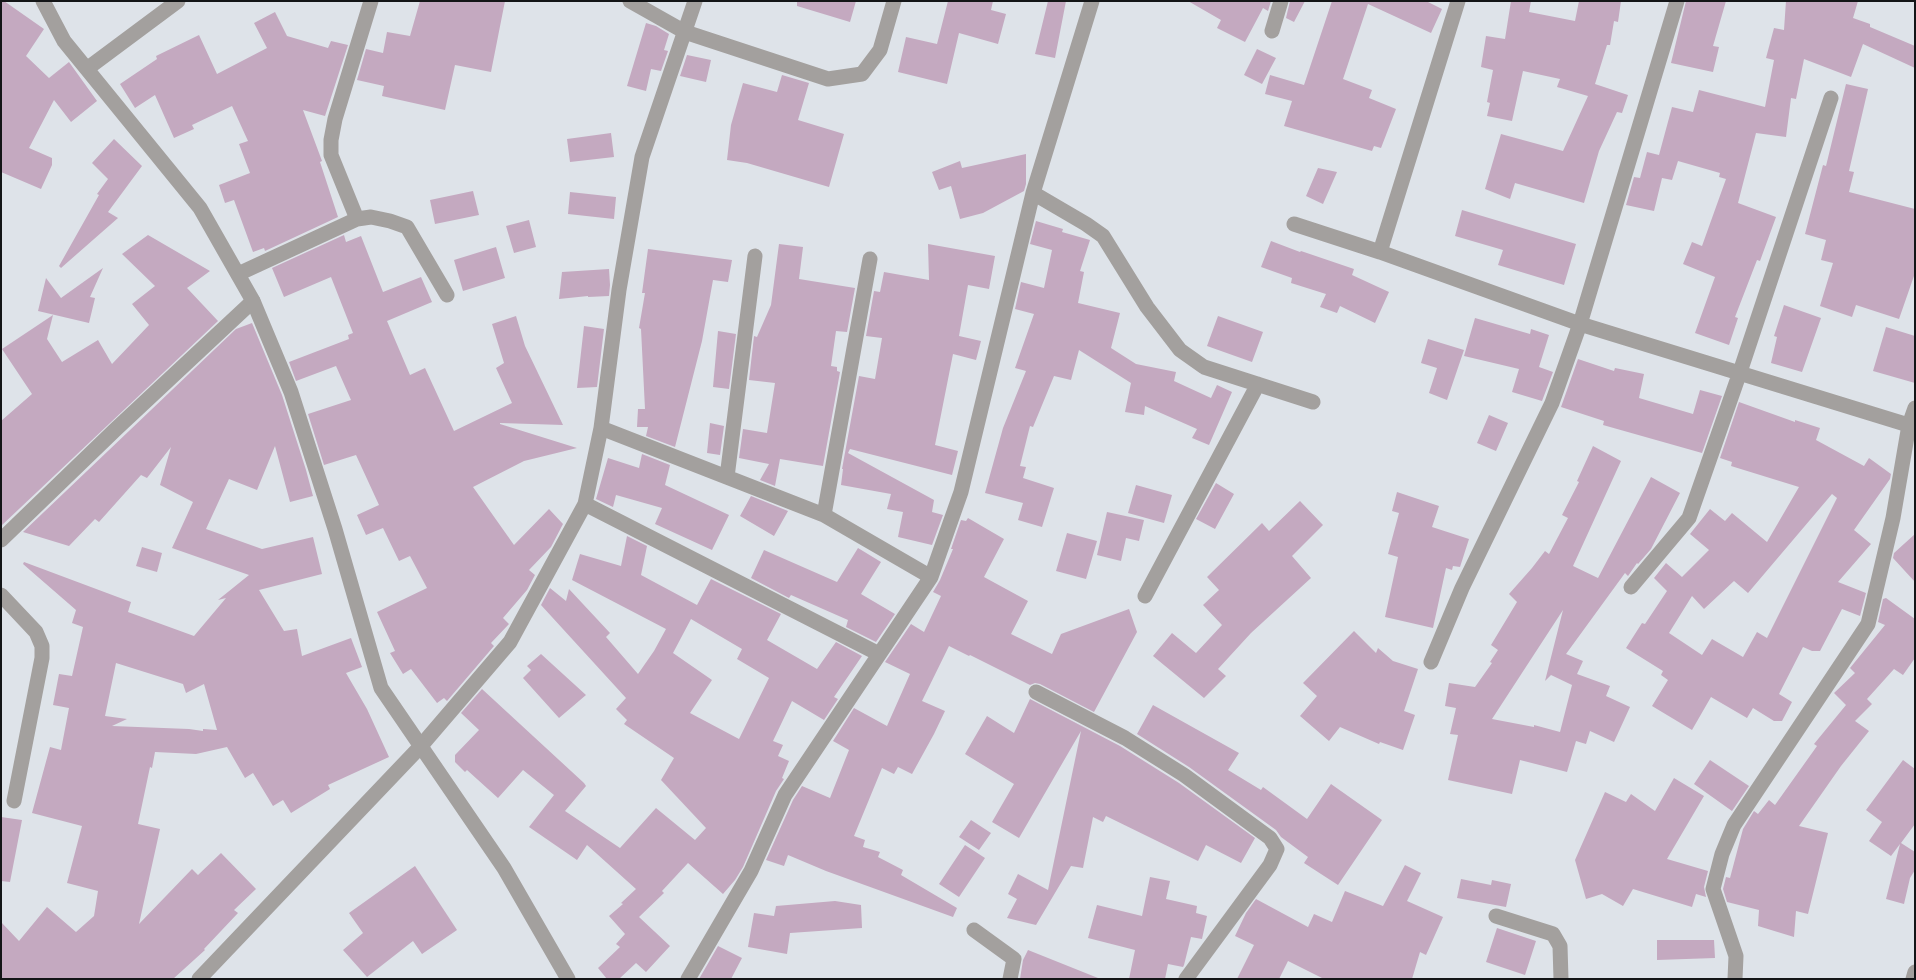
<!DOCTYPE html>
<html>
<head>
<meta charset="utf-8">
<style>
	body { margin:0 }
	#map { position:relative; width:1916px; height:980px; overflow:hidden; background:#dee3e9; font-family:"Roboto Condensed",sans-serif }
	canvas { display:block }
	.frame { position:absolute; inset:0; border:2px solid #131517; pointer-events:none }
</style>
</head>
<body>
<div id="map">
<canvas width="1916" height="980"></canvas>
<div class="frame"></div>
</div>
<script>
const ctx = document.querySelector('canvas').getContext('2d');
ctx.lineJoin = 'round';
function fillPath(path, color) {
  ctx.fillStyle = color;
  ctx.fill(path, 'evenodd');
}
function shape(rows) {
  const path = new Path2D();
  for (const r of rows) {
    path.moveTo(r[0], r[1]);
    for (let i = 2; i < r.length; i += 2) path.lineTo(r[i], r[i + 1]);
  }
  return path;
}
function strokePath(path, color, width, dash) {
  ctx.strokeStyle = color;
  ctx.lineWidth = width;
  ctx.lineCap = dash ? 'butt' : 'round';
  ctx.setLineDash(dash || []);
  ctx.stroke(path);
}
fillPath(shape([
	[1,1,4,1,44,29,26,56,49,78,69,62,97,101,71,122,54,100,29,148,52,158,52,165,41,189,1,172],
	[420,1,505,1,491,72,455,65,445,110,382,96,384,86,357,80,366,49,383,53,387,32,410,36],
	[797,1,856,1,850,22,797,6],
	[948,1,993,1,991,10,1006,14,998,44,959,33,947,84,898,72,906,37,937,44],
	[1048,1,1066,1,1055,58,1035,54],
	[1188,1,1271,1,1268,11,1263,8,1245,42,1217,28,1221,20],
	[1290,1,1305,1,1294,22,1286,18],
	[1332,1,1426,1,1442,9,1431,33,1368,4,1343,79,1372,90,1369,98,1396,109,1381,148,1374,146,1372,151,1284,126,1292,101,1265,94,1270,75,1304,85],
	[1511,1,1531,1,1529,12,1575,21,1579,1,1621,1,1618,22,1614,21,1610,45,1607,45,1595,84,1628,95,1622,113,1617,112,1599,151,1584,203,1515,183,1510,199,1485,189,1501,134,1563,151,1588,96,1557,87,1560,79,1523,71,1512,121,1487,116,1490,103,1487,102,1493,70,1481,67,1486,36,1505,39],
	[1686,1,1726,1,1713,46,1719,47,1713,72,1671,63],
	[1786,1,1858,1,1853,18,1870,24,1870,27,1915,46,1915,68,1863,44,1851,77,1804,59,1796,99,1791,98,1786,137,1756,133,1738,203,1776,217,1760,261,1757,260,1735,317,1738,318,1729,345,1695,333,1715,277,1683,264,1692,242,1702,246,1726,179,1719,177,1720,173,1678,161,1672,180,1662,178,1654,211,1626,205,1634,177,1640,178,1647,152,1659,155,1672,107,1693,112,1699,90,1765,107,1774,60,1766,58,1774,28,1784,30],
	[275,12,287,36,328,48,331,41,348,45,325,116,303,110,322,161,320,162,338,217,265,251,264,248,253,252,234,200,225,203,219,185,250,173,239,144,248,141,232,106,192,125,194,129,174,138,155,95,135,108,120,84,157,59,156,56,199,35,217,74,267,48,254,23],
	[646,23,656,26,669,34,664,50,668,51,661,71,651,69,646,91,627,86],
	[1257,49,1276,58,1262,84,1244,75],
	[687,55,711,60,706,82,680,76],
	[782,75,809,83,798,120,844,134,829,187,747,163,727,160,731,125,743,83,777,92],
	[1846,84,1868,89,1849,171,1854,172,1849,192,1915,209,1915,273,1899,319,1856,305,1852,317,1820,306,1833,263,1821,260,1826,240,1805,234,1823,165,1826,166],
	[611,133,614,157,570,162,567,139],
	[114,139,142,166,108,212,118,218,61,268,59,266,99,195,97,194,108,179,92,163],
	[1026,154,1026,184,1024,191,983,213,960,219,951,186,939,190,932,172,960,161,962,168],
	[1318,168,1337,172,1323,204,1306,196],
	[473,191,479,215,435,224,430,200],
	[570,192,616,197,614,219,568,214],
	[1462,210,1576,244,1564,285,1498,265,1503,250,1455,236],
	[529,220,536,247,514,253,506,226],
	[1036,221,1063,229,1062,232,1090,240,1080,271,1084,272,1078,303,1120,313,1111,348,1136,364,1176,372,1174,381,1211,398,1217,385,1232,392,1209,445,1192,438,1197,429,1145,406,1144,415,1125,412,1131,383,1079,350,1071,380,1054,376,1033,427,1030,426,1020,466,1026,467,1023,478,1054,488,1042,527,1018,520,1023,503,985,493,1003,428,1026,371,1015,368,1034,314,1015,309,1021,282,1044,288,1052,250,1030,244],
	[148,235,210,271,187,288,218,321,1,526,1,421,32,394,2,349,53,315,47,339,62,362,98,340,112,364,149,325,132,304,155,286,122,254],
	[344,235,346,242,361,236,383,292,421,277,432,302,387,321,410,375,425,368,454,431,512,403,496,368,504,363,492,324,516,316,525,346,563,425,500,423,500,424,577,448,524,461,473,487,514,545,549,509,563,524,551,547,529,570,535,575,527,590,503,618,509,624,491,643,494,646,447,701,444,698,437,703,411,669,403,674,390,653,395,651,377,612,427,588,410,556,399,561,383,528,366,535,357,515,379,505,356,455,324,465,308,414,351,400,336,366,296,381,289,362,349,339,348,335,353,333,331,277,284,297,272,268],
	[1271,241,1300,252,1301,251,1354,269,1352,275,1389,292,1375,323,1340,306,1337,313,1320,307,1326,294,1291,283,1292,278,1261,267],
	[779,244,803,247,799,279,855,288,847,332,836,331,831,366,837,367,837,371,840,372,823,466,780,459,775,486,760,480,769,464,739,458,743,429,767,433,775,383,749,380,754,336,757,337,771,305],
	[928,244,995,256,989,289,968,285,959,336,981,341,976,360,953,354,935,445,958,451,952,475,850,449,848,453,934,500,932,512,943,515,932,545,898,537,903,512,887,509,891,494,841,485,843,469,842,469,859,376,875,379,882,338,866,336,874,291,880,292,884,272,929,280],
	[496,247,505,278,463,291,454,260],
	[648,249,732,260,728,282,713,280,702,341,675,447,646,436,648,427,637,427,638,409,645,409,641,329,639,328,645,293,642,293],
	[103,268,90,297,95,298,89,323,38,311,46,278,61,298],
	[609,269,610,285,609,296,588,297,588,296,559,299,562,272],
	[1784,305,1821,318,1802,372,1771,363,1777,337,1774,336],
	[1218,316,1263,332,1252,362,1207,346],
	[1475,318,1530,334,1531,329,1549,335,1539,367,1553,372,1542,401,1512,392,1519,369,1464,356],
	[252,323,282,395,306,470,313,496,290,502,275,446,257,490,229,479,206,529,262,549,313,537,322,574,259,590,284,631,297,629,302,656,351,638,362,667,346,673,367,709,389,757,328,785,330,789,291,813,283,800,273,806,253,773,245,778,227,747,196,754,155,752,152,768,150,767,138,824,160,829,139,924,192,869,198,875,221,853,256,889,234,910,238,913,204,949,205,950,173,979,1,979,1,922,19,941,47,907,76,932,94,916,98,891,67,883,82,826,32,813,50,747,61,750,69,708,53,705,59,674,72,676,83,627,72,623,76,610,23,564,24,562,131,602,128,612,194,636,226,598,218,600,249,575,172,548,193,502,160,485,171,447,147,478,141,475,99,522,95,519,69,546,23,532,236,329],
	[116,663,183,684,186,693,204,684,217,730,203,729,203,731,189,729,112,726,127,719,105,716],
	[584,326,604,329,597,387,577,388],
	[1886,327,1915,336,1915,383,1873,371],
	[718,331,736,334,729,389,713,387],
	[1428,339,1464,350,1447,400,1429,393,1437,368,1421,363],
	[1578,359,1614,371,1615,368,1644,374,1639,398,1693,414,1700,390,1722,396,1702,453,1603,425,1604,421,1561,407],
	[1739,402,1795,422,1795,420,1820,428,1816,440,1864,466,1869,458,1891,474,1890,479,1854,530,1871,544,1838,582,1866,593,1860,616,1842,609,1820,651,1812,651,1803,647,1779,694,1792,702,1782,721,1774,721,1753,708,1747,718,1711,697,1692,730,1652,706,1668,680,1661,675,1663,671,1626,648,1642,623,1645,624,1667,591,1654,578,1666,563,1682,577,1709,550,1690,534,1710,509,1725,521,1732,513,1767,542,1799,487,1731,466,1732,462,1720,458],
	[1832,494,1837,498,1767,638,1757,632,1743,657,1712,639,1702,655,1669,633,1692,596,1704,609,1734,581,1748,593],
	[1489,415,1508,423,1496,451,1477,443],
	[710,423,724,426,720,455,707,453],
	[1593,446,1621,461,1573,566,1598,578,1651,477,1680,493,1651,549,1638,564,1637,563,1628,576,1625,573,1566,654,1583,661,1577,674,1610,686,1606,696,1630,707,1614,742,1590,731,1586,744,1576,741,1567,772,1520,760,1512,794,1448,780,1458,735,1450,734,1456,708,1445,706,1449,683,1475,687,1492,663,1490,662,1498,650,1491,645,1517,602,1509,594,1532,568,1545,551,1549,554,1568,518,1562,515,1579,482,1577,481],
	[1563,610,1545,681,1551,675,1572,685,1560,732,1534,725,1534,727,1492,719],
	[642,454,670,465,665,485,729,515,712,550,655,524,662,508,616,495,613,507,596,499,608,458,639,468],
	[1216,483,1234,494,1215,529,1196,519],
	[1136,485,1172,495,1164,523,1128,513],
	[1397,492,1439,506,1432,527,1469,539,1460,567,1453,566,1452,570,1446,568,1433,628,1385,617,1398,557,1388,554,1399,513,1392,511],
	[751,496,788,511,774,536,740,516],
	[1300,501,1323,525,1292,556,1311,578,1251,633,1218,669,1226,676,1204,698,1153,656,1172,633,1196,653,1222,625,1203,605,1219,590,1207,577,1262,523,1269,531],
	[1107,512,1144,520,1139,541,1126,538,1121,561,1097,555],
	[968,518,1004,539,984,577,1028,601,1011,634,1052,654,1061,634,1129,609,1137,632,1094,712,1040,684,1035,683,1030,685,970,655,969,656,949,646,922,701,945,711,934,734,912,774,898,767,894,774,882,768,854,836,865,840,863,847,880,852,878,857,903,870,901,875,957,908,953,917,826,871,788,855,784,866,766,860,793,800,802,786,830,798,849,750,833,741,854,708,887,726,910,674,885,662,911,624,924,632,941,596,933,592,940,580,953,549,951,549,961,520,966,521],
	[1067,533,1097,541,1086,579,1056,571],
	[1915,534,1915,582,1893,558,1894,553],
	[627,536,647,546,641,575,697,605,711,579,781,614,767,640,817,669,836,642,862,656,834,697,838,699,824,720,792,701,773,741,783,745,778,756,789,761,782,778,784,779,776,791,743,867,735,880,723,894,688,863,662,891,664,893,639,917,670,946,646,972,636,963,619,979,607,979,598,968,620,947,616,944,625,934,609,916,623,904,621,903,636,889,587,845,577,860,529,827,554,795,523,770,498,798,467,770,465,772,455,762,455,755,479,730,461,713,482,689,584,783,586,786,565,811,620,848,656,808,695,840,706,828,661,780,674,758,624,724,627,720,616,709,626,698,541,605,550,588,566,601,569,589,610,633,606,637,638,674,654,651,666,629,572,580,580,554,621,566],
	[691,619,742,649,737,659,769,678,739,739,690,713,712,680,673,653],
	[142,547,162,553,157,572,136,566],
	[858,548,881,562,861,594,895,614,876,642,846,627,848,620,791,595,789,598,751,578,764,550,837,582],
	[1886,598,1915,619,1915,658,1903,675,1894,669,1867,699,1872,704,1855,721,1869,731,1841,766,1799,826,1828,833,1808,914,1796,911,1794,937,1758,926,1759,910,1727,902,1723,889,1726,877,1730,878,1743,829,1754,811,1758,814,1769,800,1775,805,1817,746,1814,744,1846,705,1834,693,1855,673,1850,668,1885,625,1878,622,1883,599],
	[1354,631,1376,653,1378,648,1393,661,1418,669,1404,711,1415,715,1403,750,1380,742,1379,744,1340,727,1329,741,1300,716,1317,696,1303,683],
	[541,654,586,695,559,718,523,678,531,670,527,666],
	[1030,699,1120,746,1179,783,1255,838,1241,863,1206,845,1198,861,1106,816,1103,822,1093,817,1083,868,1071,866,1036,925,1007,918,1017,899,1008,894,1018,874,1048,890,1081,731,1019,838,992,822,1014,784,965,754,987,716,1014,733],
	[1153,705,1239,753,1228,770,1261,790,1263,787,1307,819,1331,784,1382,820,1338,885,1304,863,1308,857,1281,837,1276,830,1189,767,1137,734],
	[1710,760,1749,786,1732,811,1694,784],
	[1903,760,1915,769,1915,824,1901,843,1915,852,1915,870,1910,878,1904,904,1886,899,1900,844,1891,856,1869,841,1882,822,1866,810],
	[1674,778,1704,796,1667,859,1708,871,1704,887,1706,897,1696,894,1692,907,1633,889,1623,906,1602,894,1586,899,1575,860,1605,792,1626,802,1631,794,1655,811],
	[1,817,22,820,10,882,1,881],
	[971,820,991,833,979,850,959,837],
	[965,845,985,858,959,897,939,884],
	[1405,865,1421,873,1407,901,1443,917,1426,955,1420,952,1412,979,1324,979,1288,961,1279,979,1237,979,1254,945,1235,936,1246,913,1256,899,1308,927,1314,914,1332,922,1345,891,1383,906],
	[415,866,457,930,422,954,413,941,367,977,343,950,363,933,349,913],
	[1150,877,1170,881,1166,899,1197,906,1196,913,1207,916,1202,939,1191,937,1184,965,1183,967,1168,964,1165,979,1129,979,1135,950,1088,938,1097,905,1142,916],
	[1461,879,1491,885,1492,880,1511,884,1506,907,1457,898],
	[835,901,861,905,862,928,790,933,787,954,748,947,754,913,774,916,776,906],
	[1497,928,1536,941,1525,975,1486,962],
	[1657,940,1714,940,1715,958,1657,960],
	[718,946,742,958,731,979,699,979],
	[1028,950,1098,978,1098,979,1020,979,1023,960]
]), '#c4a9c0');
strokePath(shape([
	[630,1,685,32,828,79,862,74,880,50,894,1],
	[1272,31,1281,1],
	[88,68,178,1],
	[1033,193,1086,224,1103,236,1147,307,1180,350,1204,367,1313,402],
	[357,219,331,155,331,140,335,119,371,1],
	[1294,224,1380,252,1580,324,1915,427],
	[1380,252,1458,1],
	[238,274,357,219,371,217,390,221,407,227,447,295],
	[601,428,824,515,931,577],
	[727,477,755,256],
	[585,504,879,654],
	[824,515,870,259],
	[1,540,116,429,253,301],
	[1631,587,1689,518,1740,372,1831,98],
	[1,595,36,632,42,646,42,658,14,801],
	[1145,596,1258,384],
	[1431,662,1462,588,1552,403,1580,324,1677,1],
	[1036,692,1125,738,1184,775,1270,838,1277,849,1270,865,1186,979],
	[1496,916,1553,934,1560,946,1561,979],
	[974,930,1014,959,1010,979],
	[199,979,420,747,510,642,585,504,601,428,619,290,642,157,695,1],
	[688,979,751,871,785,795,931,577,961,492,1033,193,1092,1],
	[1735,979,1736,956,1713,889,1722,854,1734,825,1868,624,1893,518,1909,425,1915,408],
	[1913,979,1915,972]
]), '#a3a09e', 15);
strokePath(shape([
	[43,1,64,41,200,208,253,301,291,392,335,529,381,688,504,868,568,979]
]), '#a3a09e', 15);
</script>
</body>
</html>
